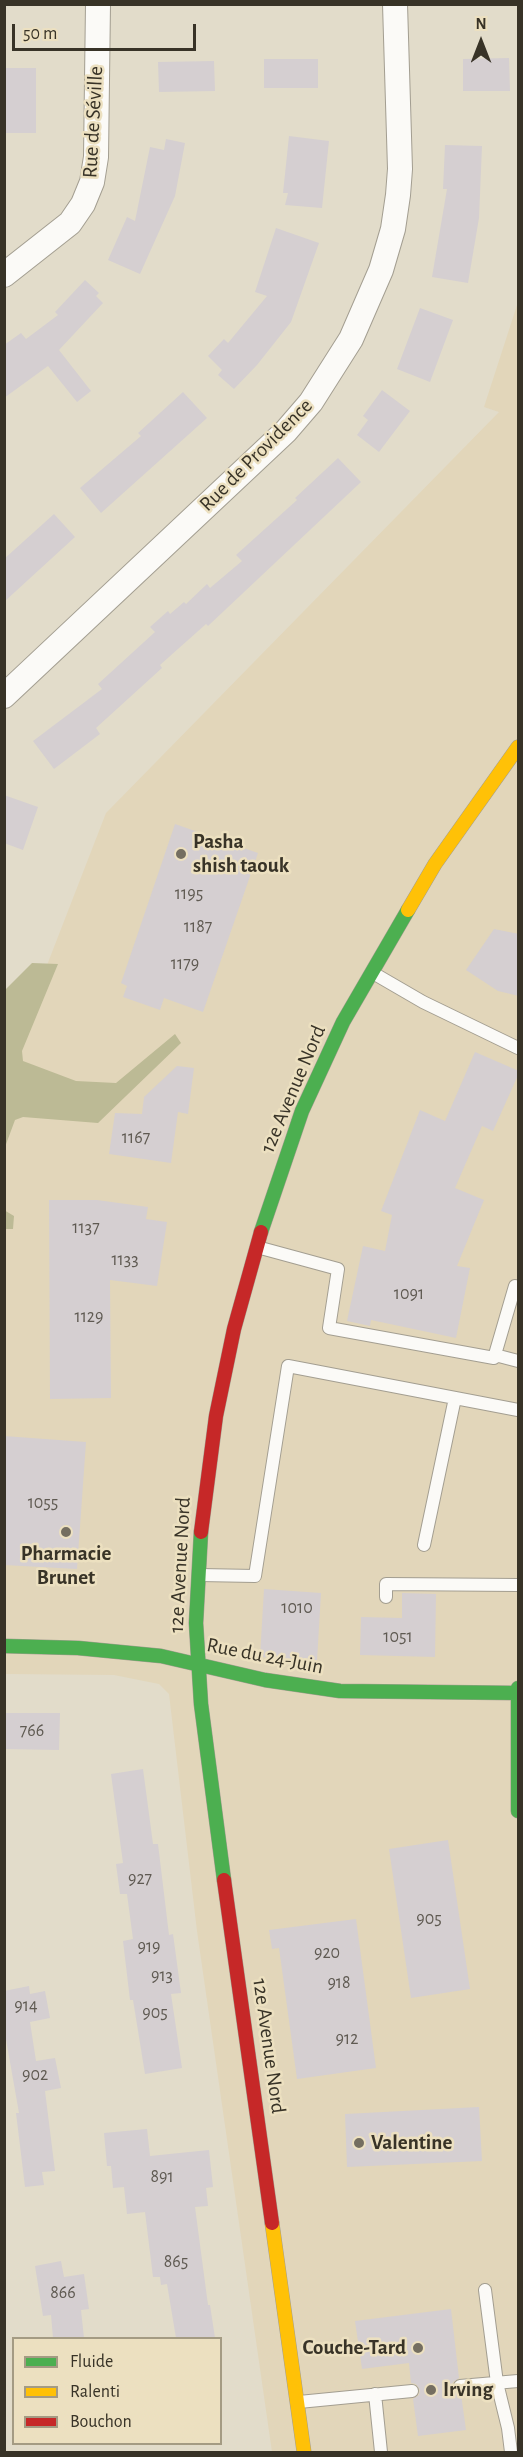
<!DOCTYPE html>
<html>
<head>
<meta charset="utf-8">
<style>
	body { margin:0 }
	#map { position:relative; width:523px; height:2457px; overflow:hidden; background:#e2dcca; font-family:"Alegreya Sans",sans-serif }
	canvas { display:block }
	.frame { position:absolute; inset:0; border:6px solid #383327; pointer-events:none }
	.legend { position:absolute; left:12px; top:2337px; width:210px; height:108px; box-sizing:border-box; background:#ece0c0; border:2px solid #a49b83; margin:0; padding:8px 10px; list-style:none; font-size:18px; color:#383327 }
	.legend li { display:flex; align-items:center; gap:12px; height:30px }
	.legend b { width:30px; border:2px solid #a49b83 }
	.north { position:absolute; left:451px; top:12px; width:60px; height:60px; -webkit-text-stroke:4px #ece0c0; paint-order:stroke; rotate:0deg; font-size:16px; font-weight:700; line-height:24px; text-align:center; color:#383327 }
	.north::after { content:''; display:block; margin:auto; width:21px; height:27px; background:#383327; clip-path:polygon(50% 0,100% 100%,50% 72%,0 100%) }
	.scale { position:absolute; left:12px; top:24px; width:184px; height:27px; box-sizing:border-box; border:3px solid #383327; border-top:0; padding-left:8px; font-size:18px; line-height:21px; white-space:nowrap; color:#383327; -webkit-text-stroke:4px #ece0c0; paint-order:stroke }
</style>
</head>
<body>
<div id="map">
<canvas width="523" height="2457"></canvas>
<div class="frame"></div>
<ul class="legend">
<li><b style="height:8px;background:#4caf50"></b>Fluide</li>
<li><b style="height:8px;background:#ffc107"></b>Ralenti</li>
<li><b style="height:8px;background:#c62828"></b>Bouchon</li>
</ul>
<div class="north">N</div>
<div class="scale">50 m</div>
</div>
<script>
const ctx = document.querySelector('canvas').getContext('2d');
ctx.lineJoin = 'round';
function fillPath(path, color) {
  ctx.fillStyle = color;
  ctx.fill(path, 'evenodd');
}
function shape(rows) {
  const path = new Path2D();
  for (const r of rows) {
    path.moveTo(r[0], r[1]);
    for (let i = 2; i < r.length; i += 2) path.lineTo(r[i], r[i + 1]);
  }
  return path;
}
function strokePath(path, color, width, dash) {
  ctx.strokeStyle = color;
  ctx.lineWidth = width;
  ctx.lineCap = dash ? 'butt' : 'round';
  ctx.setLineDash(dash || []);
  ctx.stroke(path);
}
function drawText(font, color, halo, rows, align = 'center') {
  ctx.font = font + ' "Alegreya Sans",sans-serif';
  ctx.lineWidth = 5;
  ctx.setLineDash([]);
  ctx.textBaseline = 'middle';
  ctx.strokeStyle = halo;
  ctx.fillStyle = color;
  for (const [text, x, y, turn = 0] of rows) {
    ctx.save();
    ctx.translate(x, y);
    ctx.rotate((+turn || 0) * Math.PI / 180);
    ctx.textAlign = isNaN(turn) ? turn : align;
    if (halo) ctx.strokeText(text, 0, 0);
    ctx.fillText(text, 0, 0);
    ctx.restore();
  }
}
fillPath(shape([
	[518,302,518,2452,272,2452,197,1931,169,1694,159,1684,114,1675,5,1674,4,1076,106,813,499,412,484,407]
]), '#e2d6ba');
fillPath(shape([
	[32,963,58,964,22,1051,23,1061,76,1081,116,1083,175,1034,181,1043,98,1123,23,1117,15,1120,5,1147,5,990],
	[4,1210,14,1216,13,1229,5,1229]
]), '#bcba95');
fillPath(shape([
	[509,58,510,91,463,91,463,59],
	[264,59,318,59,318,88,264,88],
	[214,61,215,91,159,92,158,62],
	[4,68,36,68,36,133,4,133],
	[289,136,329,141,322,208,285,205,288,193,283,193],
	[166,139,185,143,175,196,140,274,108,260,127,217,135,221,150,147,164,150],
	[445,145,482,146,479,218,468,283,432,277,447,189,443,189],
	[276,228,319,243,291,322,257,365,234,389,218,375,222,370,208,356,224,339,228,343,267,296,255,292],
	[85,280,99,293,96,296,103,303,59,350,91,391,77,402,48,366,4,398,4,345,21,333,26,339,58,315,55,312],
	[420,308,453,320,430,382,397,369],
	[382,390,410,411,379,452,357,435,368,420,363,416],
	[183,392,207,418,101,513,80,488,141,436,138,433],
	[338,458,361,482,208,626,206,624,160,665,162,668,96,728,100,734,54,769,33,741,102,689,98,684,155,632,150,627,168,611,170,614,184,602,186,604,207,584,210,588,242,561,236,555,297,500,295,498],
	[54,514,75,537,4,602,4,559],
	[4,795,38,807,23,850,4,843],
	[175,824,258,853,203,1012,164,998,160,1010,123,997,127,986,121,983],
	[494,929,519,934,519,996,498,991,466,970],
	[475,1052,519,1071,519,1073,493,1131,482,1126,455,1188,484,1200,457,1266,470,1268,456,1338,371,1320,370,1326,347,1321,363,1246,385,1251,392,1215,381,1211,420,1110,445,1121],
	[177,1066,194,1068,188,1114,178,1112,171,1163,109,1154,115,1113,142,1114,144,1097],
	[49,1200,97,1200,148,1207,146,1219,167,1222,157,1286,110,1280,111,1398,50,1399],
	[4,1436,86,1442,77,1569,4,1565],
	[264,1589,321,1593,317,1661,260,1657],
	[402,1593,436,1594,435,1657,360,1655,361,1617,402,1618],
	[4,1713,60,1713,59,1750,4,1749],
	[143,1769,153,1844,158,1844,169,1935,173,1934,181,1993,171,1994,182,2068,145,2074,133,2000,130,2000,123,1941,133,1939,127,1894,120,1894,116,1864,123,1863,111,1774],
	[448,1840,470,1989,411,1998,389,1849],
	[356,1919,376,2068,297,2079,279,1948,272,1949,269,1930],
	[29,1986,30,1994,45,1991,50,2018,30,2022,36,2061,55,2058,61,2088,45,2091,55,2171,42,2172,44,2185,25,2187,16,2113,19,2113,4,2028,4,1991],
	[479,2107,482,2161,347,2167,345,2114],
	[147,2129,150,2156,209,2150,213,2187,206,2188,208,2206,195,2207,208,2305,210,2305,215,2338,176,2338,167,2284,161,2285,160,2277,153,2277,145,2212,127,2214,124,2187,113,2188,111,2166,107,2166,104,2133],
	[61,2261,64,2277,84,2274,89,2309,81,2310,84,2338,53,2338,51,2315,43,2316,35,2266],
	[451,2309,459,2378,453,2382,452,2387,456,2393,461,2394,466,2430,418,2436,413,2399,419,2395,420,2390,416,2384,411,2383,409,2363,362,2369,355,2321]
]), '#d5cfd1');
const lane = shape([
	[373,973,423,1002,518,1048],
	[257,1247,338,1269,329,1328,494,1358,515,1286,518,1287],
	[495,1355,518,1361],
	[424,1545,455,1398],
	[200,1575,255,1576,288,1366,518,1410],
	[386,1597,386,1584,518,1585],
	[485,2290,497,2383,508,2428,511,2452],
	[460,2386,518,2381],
	[375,2394,381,2452],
	[299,2402,412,2391]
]);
const street = shape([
	[4,275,70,223,83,204,92,182,96,157,98,4],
	[4,696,286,431,311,402,351,339,381,270,393,229,398,195,400,169,395,4]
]);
const fast = shape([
	[261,1232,302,1111,343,1022,408,910],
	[201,1532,196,1623,201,1704,224,1880],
	[4,1646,78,1648,161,1656,265,1680,340,1691,518,1693],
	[518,1688,518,1811]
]);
const slow = shape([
	[408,910,435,864,518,747],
	[272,2223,304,2452]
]);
const jam = shape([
	[201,1532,216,1416,234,1329,261,1232],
	[224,1880,272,2223]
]);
strokePath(lane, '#a39e91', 14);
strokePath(street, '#a39e91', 26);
strokePath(fast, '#a39e91', 15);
strokePath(slow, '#a39e91', 15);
strokePath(jam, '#a39e91', 15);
strokePath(lane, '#fbfaf7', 12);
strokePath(street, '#fbfaf7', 24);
strokePath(fast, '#4caf50', 14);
strokePath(slow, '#ffc107', 14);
strokePath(jam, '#c62828', 14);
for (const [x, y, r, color] of [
	[181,854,6,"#746e60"],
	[66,1532,6,"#746e60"],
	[359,2143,6,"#746e60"],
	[418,2348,6,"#746e60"],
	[431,2390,6,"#746e60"]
]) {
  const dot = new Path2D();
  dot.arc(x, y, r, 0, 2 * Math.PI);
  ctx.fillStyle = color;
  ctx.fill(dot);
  strokePath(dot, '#ece0c0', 2);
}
drawText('18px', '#5f5a52', null, [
	["1195",189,894],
	["1187",198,927],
	["1179",185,964],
	["1167",136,1138],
	["1137",86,1228],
	["1133",125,1260],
	["1091",409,1294],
	["1129",89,1317],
	["1055",43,1503],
	["1010",297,1608],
	["1051",398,1637],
	["766",32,1731],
	["927",140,1879],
	["905",429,1919],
	["919",149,1947],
	["920",327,1953],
	["913",162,1976],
	["918",339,1983],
	["914",26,2006],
	["905",155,2013],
	["912",347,2039],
	["902",35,2075],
	["891",162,2177],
	["865",176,2262],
	["866",63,2293]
]);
drawText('21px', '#383327', '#ece0c0', [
	["Rue de Séville",93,122,-87],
	["Rue de Providence",256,455,-45],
	["12e Avenue Nord",293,1089,-67],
	["12e Avenue Nord",180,1565,-87],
	["Rue du 24-Juin",265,1656,11],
	["12e Avenue Nord",269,2046,82]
]);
drawText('bold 21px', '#383327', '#ece0c0', [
	["Pasha",193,842],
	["shish taouk",193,866],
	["Pharmacie",66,1554,"center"],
	["Brunet",66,1578,"center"],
	["Valentine",371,2143],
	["Couche-Tard",406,2348,"right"],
	["Irving",443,2390]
], 'left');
</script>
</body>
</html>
